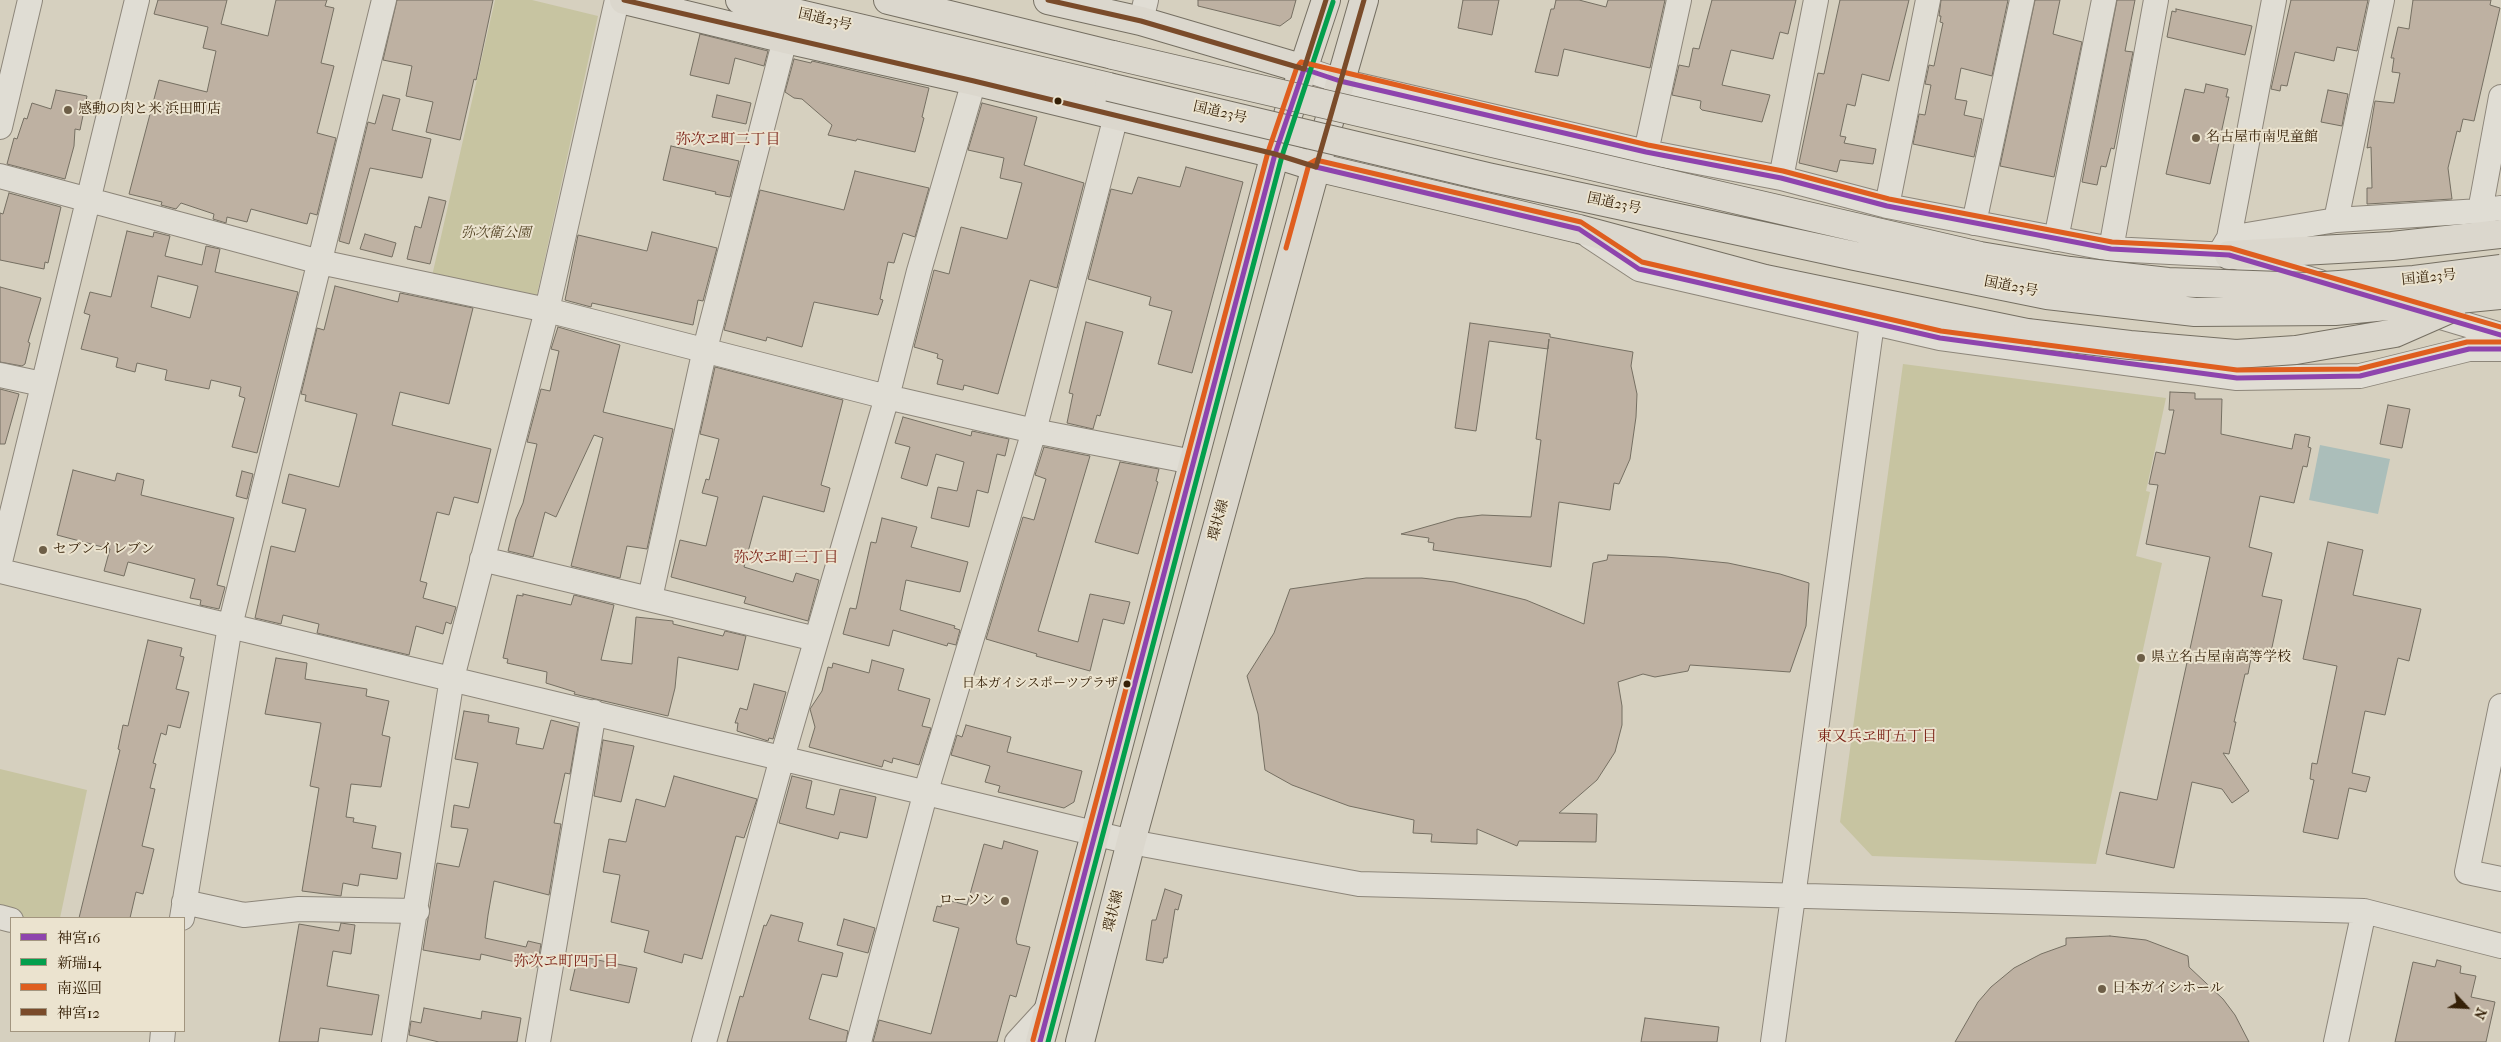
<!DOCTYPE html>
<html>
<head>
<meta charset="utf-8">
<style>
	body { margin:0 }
	#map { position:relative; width:2501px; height:1042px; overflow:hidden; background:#d6d0bf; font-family:"IM FELL French Canon","Noto Serif JP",serif }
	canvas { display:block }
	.legend { position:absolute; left:10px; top:917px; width:175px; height:115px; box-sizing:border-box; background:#ebe3cf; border:1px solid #a2957f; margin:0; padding:6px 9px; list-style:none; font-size:15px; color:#352007 }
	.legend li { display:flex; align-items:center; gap:10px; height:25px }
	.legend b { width:25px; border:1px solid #a2957f }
	.north { position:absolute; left:2441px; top:982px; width:50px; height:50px; -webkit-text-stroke:4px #ebe3cf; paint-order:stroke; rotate:115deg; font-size:14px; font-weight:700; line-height:20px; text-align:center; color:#352007 }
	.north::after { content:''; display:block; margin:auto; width:18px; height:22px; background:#352007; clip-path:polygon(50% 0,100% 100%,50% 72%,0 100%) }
</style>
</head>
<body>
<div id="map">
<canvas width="2501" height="1042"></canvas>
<ul class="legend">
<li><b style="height:6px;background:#8e44ad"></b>神宮16</li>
<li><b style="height:6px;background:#039f4d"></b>新瑞14</li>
<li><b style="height:6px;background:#df5e1f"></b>南巡回</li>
<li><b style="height:6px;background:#7a4b2a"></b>神宮12</li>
</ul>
<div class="north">N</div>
</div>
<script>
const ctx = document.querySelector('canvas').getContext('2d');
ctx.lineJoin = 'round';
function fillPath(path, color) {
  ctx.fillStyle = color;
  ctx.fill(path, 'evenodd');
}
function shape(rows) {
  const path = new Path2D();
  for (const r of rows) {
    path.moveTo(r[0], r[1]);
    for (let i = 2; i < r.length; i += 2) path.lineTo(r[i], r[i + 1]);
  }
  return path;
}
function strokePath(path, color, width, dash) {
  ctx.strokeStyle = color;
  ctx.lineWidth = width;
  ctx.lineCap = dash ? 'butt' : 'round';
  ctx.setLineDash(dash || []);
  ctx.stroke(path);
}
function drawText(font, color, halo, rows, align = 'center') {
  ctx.font = font + ' "IM FELL French Canon","Noto Serif JP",serif';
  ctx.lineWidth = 4;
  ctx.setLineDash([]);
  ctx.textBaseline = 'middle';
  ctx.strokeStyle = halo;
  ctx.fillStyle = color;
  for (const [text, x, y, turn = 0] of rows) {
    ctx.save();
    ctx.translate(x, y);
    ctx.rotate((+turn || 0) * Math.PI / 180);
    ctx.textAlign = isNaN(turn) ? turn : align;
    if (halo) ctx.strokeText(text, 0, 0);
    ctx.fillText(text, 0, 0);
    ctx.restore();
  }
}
fillPath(shape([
	[495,0,532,0,598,16,536,299,432,276],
	[1903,364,2166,398,2146,491,2150,492,2136,556,2162,563,2096,864,1872,856,1840,822],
	[0,769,87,790,60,918,22,918,0,914]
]), '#c7c4a1');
fillPath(shape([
	[2320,445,2390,459,2378,514,2309,500]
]), '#abbeba');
const building = shape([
	[158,0,227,0,221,24,268,36,276,0,327,0,325,6,334,8,321,63,334,66,317,133,336,138,317,215,310,213,307,224,251,209,247,222,227,217,226,223,213,219,214,214,181,203,176,209,161,205,162,202,129,194,159,80,207,92,216,51,203,48,208,27,154,14,158,0],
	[397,0,493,0,476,80,474,79,460,140,426,132,433,102,406,96,412,66,383,60,397,0],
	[1198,0,1296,0,1291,18,1280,26,1198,6,1198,0],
	[1463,0,1499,0,1492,35,1458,28,1463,0],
	[1556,0,1579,0,1606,7,1608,0,1665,0,1650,68,1564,49,1558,76,1535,72,1551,9,1554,9,1556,0],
	[1712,0,1796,0,1788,34,1780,32,1773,59,1731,50,1722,85,1770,95,1762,122,1702,110,1700,108,1701,101,1672,95,1679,65,1689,67,1693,48,1699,49,1712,0],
	[1840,0,1909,0,1889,81,1862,74,1855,106,1847,104,1840,136,1846,137,1844,143,1876,149,1873,164,1840,160,1837,172,1799,163,1818,73,1824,74,1840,0],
	[1941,0,2008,0,1992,76,1961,68,1955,99,1967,101,1964,115,1982,119,1974,157,1913,144,1919,114,1925,115,1931,85,1925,84,1929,65,1934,66,1943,23,1940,22,1941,16,1939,16,1941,0],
	[2035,0,2060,0,2053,34,2082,42,2054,177,2000,166,2035,0],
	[2117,0,2135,0,2125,51,2133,52,2114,149,2111,148,2106,167,2101,166,2097,185,2082,182,2117,0],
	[2291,0,2368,0,2357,51,2337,47,2334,61,2295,52,2287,86,2281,85,2280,91,2271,89,2291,0],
	[2413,0,2491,0,2490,5,2500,8,2474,121,2463,119,2460,132,2457,131,2448,168,2452,199,2367,204,2367,188,2372,188,2371,147,2367,148,2375,101,2394,103,2400,73,2392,72,2394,58,2391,58,2398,27,2409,29,2413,0],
	[2176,9,2252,26,2245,55,2167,37,2172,11,2176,12,2176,9],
	[700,34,768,51,764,66,735,58,729,84,690,75,700,34],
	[794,59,811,63,812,61,929,88,922,117,924,118,915,152,857,139,856,141,828,135,832,125,802,99,794,98,785,92,794,59],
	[2206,84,2228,89,2226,97,2229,97,2210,184,2166,174,2185,89,2204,93,2206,84],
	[56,90,87,96,80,130,75,129,74,146,65,179,7,164,14,138,17,139,24,118,27,119,32,103,51,109,56,90],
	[2328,90,2348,94,2342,126,2321,122,2328,90],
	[383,95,400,99,392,130,431,139,422,178,370,168,349,244,339,241,368,122,375,124,383,95],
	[717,95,751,103,746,124,712,117,717,95],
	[982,103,1037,117,1024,165,1084,183,1057,288,1030,280,998,394,964,385,963,390,937,384,943,360,937,358,938,354,914,347,934,270,949,274,961,227,1007,239,1022,183,1000,178,1004,158,968,150,982,103],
	[671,146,739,161,730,197,715,194,716,192,663,180,671,146],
	[1186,167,1243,182,1192,373,1158,364,1172,311,1149,305,1151,297,1088,279,1111,189,1132,194,1138,177,1180,187,1186,167],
	[855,171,929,188,915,237,903,233,894,263,888,262,880,299,883,300,878,315,814,302,802,347,767,337,766,341,724,330,760,190,844,210,855,171],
	[9,193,61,207,48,263,45,262,44,269,0,260,0,213,3,214,9,193],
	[429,197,446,201,430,264,407,259,415,226,421,228,429,197],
	[127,231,153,237,154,232,170,236,165,256,202,265,206,246,220,249,215,272,298,292,257,453,232,447,245,398,239,396,241,387,211,380,209,389,165,380,167,370,137,363,135,372,116,367,118,358,81,349,90,315,84,313,90,292,111,297,127,231],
	[158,276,198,286,190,318,151,307,158,276],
	[652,232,717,248,703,301,698,300,693,325,592,303,591,307,565,300,578,235,647,251,652,232],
	[365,234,396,243,392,257,360,249,365,234],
	[335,286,398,302,400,293,473,308,449,404,400,392,392,425,491,449,478,503,454,497,449,515,437,512,420,581,427,583,423,598,456,607,451,624,446,622,443,634,416,626,409,655,317,633,319,624,283,615,281,624,255,618,271,546,295,552,306,509,282,503,289,474,339,487,357,414,305,401,306,395,301,394,317,328,324,330,335,286],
	[0,287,41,298,28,342,30,343,25,364,22,366,0,362,0,287],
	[1086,322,1123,332,1104,402,1100,416,1097,415,1093,429,1067,423,1073,394,1069,393,1086,322],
	[1470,323,1550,334,1550,337,1633,352,1631,366,1637,394,1636,417,1630,459,1619,484,1614,483,1610,510,1559,502,1551,567,1433,550,1434,543,1428,542,1429,538,1401,534,1457,518,1482,515,1531,517,1541,440,1536,439,1549,339,1548,349,1489,341,1476,431,1455,428,1470,323],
	[558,327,620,345,603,412,673,429,647,549,627,546,620,578,571,566,603,438,594,435,556,517,545,512,533,557,508,551,516,519,523,503,537,444,527,442,541,389,550,391,559,351,551,349,558,327],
	[715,367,843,400,821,485,830,488,824,512,763,496,744,567,793,582,796,573,819,580,808,621,744,603,746,597,671,577,680,540,706,546,718,497,702,493,706,479,709,480,719,439,700,434,715,367],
	[0,389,19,394,5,444,0,444,0,389],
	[2170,392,2195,393,2195,399,2222,399,2221,434,2292,449,2295,434,2310,437,2308,447,2311,448,2307,467,2303,466,2294,503,2260,496,2249,547,2272,553,2262,596,2282,600,2271,652,2253,648,2248,674,2245,674,2234,722,2236,722,2229,754,2223,753,2249,791,2232,803,2222,789,2192,782,2174,868,2106,854,2120,792,2157,800,2210,557,2146,544,2158,485,2149,484,2156,452,2165,454,2174,410,2169,410,2170,392],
	[2388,405,2410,409,2402,448,2380,444,2388,405],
	[903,417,971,436,972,431,1009,439,1005,456,997,454,988,493,977,490,969,527,931,518,938,487,957,491,964,462,936,454,927,486,901,478,910,447,895,443,903,417],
	[1044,447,1090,456,1038,631,1078,642,1090,594,1130,602,1124,624,1103,619,1090,671,1036,656,1037,654,986,639,1023,517,1034,520,1046,479,1035,475,1044,447],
	[1120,462,1159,469,1156,481,1158,482,1138,554,1095,542,1120,462],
	[73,470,115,481,117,473,144,480,141,495,234,518,217,585,225,587,219,609,200,605,201,600,190,598,195,579,128,562,124,576,104,571,110,549,57,535,73,470],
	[242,471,253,474,247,499,236,496,242,471],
	[882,518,917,527,911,547,968,562,960,592,906,580,900,610,955,626,954,628,960,630,956,645,948,643,947,646,893,630,889,646,843,634,850,608,856,609,871,542,876,543,882,518],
	[2328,542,2363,550,2353,595,2421,609,2409,661,2398,658,2385,715,2365,711,2352,773,2370,777,2366,792,2349,788,2338,839,2303,832,2314,780,2310,779,2312,763,2317,764,2337,666,2303,659,2328,542],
	[1608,555,1666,557,1728,563,1780,574,1809,583,1806,626,1790,672,1690,665,1688,671,1655,677,1643,674,1618,682,1622,706,1622,725,1615,752,1597,780,1559,813,1597,814,1596,842,1519,841,1517,846,1477,829,1477,844,1431,842,1432,834,1413,833,1414,820,1349,806,1292,785,1265,770,1258,714,1247,676,1274,633,1290,589,1366,578,1422,578,1454,582,1526,600,1584,624,1593,563,1607,560,1608,555],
	[523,594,571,605,574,595,614,605,601,660,632,664,636,617,673,621,673,624,723,636,725,631,746,636,738,670,678,657,675,688,668,716,574,694,575,692,546,683,547,672,507,663,508,659,503,658,517,595,523,596,523,594],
	[148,640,182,648,180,656,184,657,176,689,189,692,180,728,168,725,166,735,161,733,153,763,156,764,150,788,155,789,142,846,154,849,143,894,136,892,130,918,79,918,120,750,118,749,123,725,128,726,148,640],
	[276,658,307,663,305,679,367,689,366,696,389,701,382,735,390,737,381,787,351,784,346,817,354,818,353,822,376,826,372,848,401,853,397,879,360,874,358,886,343,883,341,896,302,891,319,788,310,786,321,723,265,714,276,658],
	[872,660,904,669,898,690,930,699,922,726,931,728,919,765,893,758,892,763,884,760,882,767,809,747,815,727,810,709,822,691,828,667,832,668,833,663,869,673,872,660],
	[754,684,786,692,773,739,769,738,768,741,737,731,738,723,735,723,740,708,747,710,754,684],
	[464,711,489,715,488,722,519,728,516,744,543,749,551,720,578,727,570,774,565,773,554,823,561,824,549,895,494,881,488,915,485,938,526,947,528,941,541,944,537,967,481,954,480,960,423,950,437,863,459,867,468,829,451,827,454,805,469,808,478,763,455,759,464,711],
	[966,725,1011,737,1007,752,1082,771,1074,802,1064,808,998,792,1000,786,985,782,990,766,951,755,957,735,962,737,966,725],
	[603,740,634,746,621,802,594,796,603,740],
	[674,776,757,799,744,838,736,836,702,959,684,954,682,963,644,952,649,931,611,922,620,875,603,872,609,839,626,842,636,799,665,807,674,776],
	[792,776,812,781,806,808,834,815,840,789,876,797,867,838,840,832,838,839,779,823,792,776],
	[1004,841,1038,851,1016,939,1017,944,1030,947,1016,997,1010,995,997,1042,873,1042,879,1020,931,1034,959,928,933,921,937,906,941,907,943,899,967,905,984,844,1002,849,1004,841],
	[1165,889,1182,895,1178,910,1175,909,1167,958,1164,958,1163,963,1146,960,1152,920,1156,920,1165,889],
	[771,915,803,923,798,941,843,953,837,977,822,974,809,1019,848,1031,846,1042,727,1042,740,996,743,997,764,925,766,926,771,915],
	[844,919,875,928,868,953,837,945,844,919],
	[341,923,355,925,351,954,333,951,327,986,379,995,372,1035,320,1028,318,1042,279,1042,299,924,339,931,341,923],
	[2110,936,2146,940,2188,956,2189,967,2223,999,2235,1015,2249,1042,1955,1042,1978,1002,1991,987,2014,968,2041,954,2066,945,2066,938,2110,936],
	[578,956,637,968,629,1003,570,990,578,956],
	[2437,960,2461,966,2460,973,2476,976,2471,997,2495,1002,2486,1042,2395,1042,2413,962,2435,967,2437,960],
	[424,1008,481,1019,482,1011,521,1018,517,1042,439,1042,409,1035,411,1021,421,1023,424,1008],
	[1645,1018,1719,1027,1717,1042,1641,1042,1645,1018]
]);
fillPath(building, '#beb1a2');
strokePath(building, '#756f62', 1);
const minor = shape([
	[1141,21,1146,0],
	[1304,69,1340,81,1646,152,1781,178,1887,206,2111,249,2229,255,2320,282],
	[0,127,30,0],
	[1646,152,1679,0],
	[0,176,320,262,547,310,887,397,1034,431,1193,462],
	[1781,178,1816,0],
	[1887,206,1928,0],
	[2480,211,2501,97],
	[2336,220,2382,0],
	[1974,223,2022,0],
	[1589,236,1639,269,1940,338,2237,378,2360,376,2469,349,2501,349],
	[2229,238,2274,0],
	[2056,239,2104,0],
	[2111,249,2156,0],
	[2220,253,2229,238,2336,220,2480,211,2501,208],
	[2424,312,2501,335],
	[0,375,42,384],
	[482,559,816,639],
	[0,562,137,0],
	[0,571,1131,842,1359,884,2364,911,2501,946],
	[650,598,705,349,785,39],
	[2501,706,2467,872,2501,879],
	[184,902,244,915,299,909,417,911],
	[0,917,11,920],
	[182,918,230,626,384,0],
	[162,1042,163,1031],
	[394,1042,452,678,547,310,617,0],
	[538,1042,594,712],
	[704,1042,782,758,887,397,919,271,974,81],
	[859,1042,926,791,1034,431,1116,116],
	[1017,1042,1050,1006],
	[1773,1042,1872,323],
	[2336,1042,2364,911]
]);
const major = shape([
	[1040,1042,1275,154,1326,0],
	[1080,1042,1131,842,1316,167,1364,0]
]);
const highway = shape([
	[624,0,785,39,974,81,1275,154,1316,167,1579,229,1765,279,2027,333],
	[740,0,1109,87],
	[888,0,1113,55],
	[1048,0,1141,21,1304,69],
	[2229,255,2392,246,2501,234]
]);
strokePath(minor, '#8d867a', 26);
strokePath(major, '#756f62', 30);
strokePath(highway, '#756f62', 30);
strokePath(minor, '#e0ddd4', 24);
strokePath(major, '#dbd7cd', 28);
strokePath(highway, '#dbd7cd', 28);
const highwayBridge = shape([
	[1113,55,1980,256,2070,271,2168,282,2309,287,2414,280,2501,269],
	[1109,87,1488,177,1855,256,2047,295,2195,312,2335,311,2501,295],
	[2027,333,2130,345,2236,354,2296,350,2395,333,2452,308]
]);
strokePath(highwayBridge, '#756f62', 30, []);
strokePath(highwayBridge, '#dbd7cd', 28);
strokePath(shape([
	[1304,69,1340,81,1646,152,1781,178,1887,206,2111,249,2229,255,2501,335],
	[1316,167,1579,229,1639,269,1940,338,2237,378,2360,376,2469,349,2501,349],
	[1040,1042,1275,154,1304,69]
]), '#8e44ad', 5);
strokePath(shape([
	[1048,1042,1282,156,1333,2]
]), '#039f4d', 5);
strokePath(shape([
	[1286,248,1309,164,1316,160,1581,222,1642,262,1941,331,2237,370,2359,369,2467,342,2501,342],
	[1033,1040,1268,152,1297,67,1301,62,1648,145,1783,171,1889,199,2112,242,2230,248,2501,327]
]), '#df5e1f', 5);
strokePath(shape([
	[624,0,974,81,1275,154,1316,167,1364,0],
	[1048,0,1141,21,1304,69,1326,0]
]), '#7a4b2a', 5);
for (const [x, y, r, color] of [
	[1058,101,4.5,"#352007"],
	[68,110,5,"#6d5e47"],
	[2196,138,5,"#6d5e47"],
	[43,550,5,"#6d5e47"],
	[2141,658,5,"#6d5e47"],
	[1127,684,4.5,"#352007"],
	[1005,901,5,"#6d5e47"],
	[2102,989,5,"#6d5e47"]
]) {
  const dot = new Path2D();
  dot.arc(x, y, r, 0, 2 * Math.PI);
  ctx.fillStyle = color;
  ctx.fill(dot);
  strokePath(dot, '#ebe3cf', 2);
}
drawText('13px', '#352007', '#ebe3cf', [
	["日本ガイシスポーツプラザ",1118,684]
], 'right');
drawText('14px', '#352007', '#ebe3cf', [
	["国道23号",825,20,13],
	["国道23号",1220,113,13],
	["国道23号",1614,204,12],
	["国道23号",2429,278,-6],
	["国道23号",2011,287,11],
	["環状線",1219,520,-75],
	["環状線",1114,911,-76]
]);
drawText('14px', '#352007', '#ebe3cf', [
	["感動の肉と米 浜田町店",78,110],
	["名古屋市南児童館",2206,138],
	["セブン-イレブン",53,550],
	["県立名古屋南高等学校",2151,658],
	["ローソン",995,901,"right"],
	["日本ガイシホール",2112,989]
], 'left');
drawText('italic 14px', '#564727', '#ebe3cf', [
	["弥次衛公園",496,234]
]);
drawText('15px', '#7a1f14', '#ebe3cf', [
	["弥次ヱ町二丁目",728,140],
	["弥次ヱ町三丁目",786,558],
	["東又兵ヱ町五丁目",1877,737],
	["弥次ヱ町四丁目",566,962]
]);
</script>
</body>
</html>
